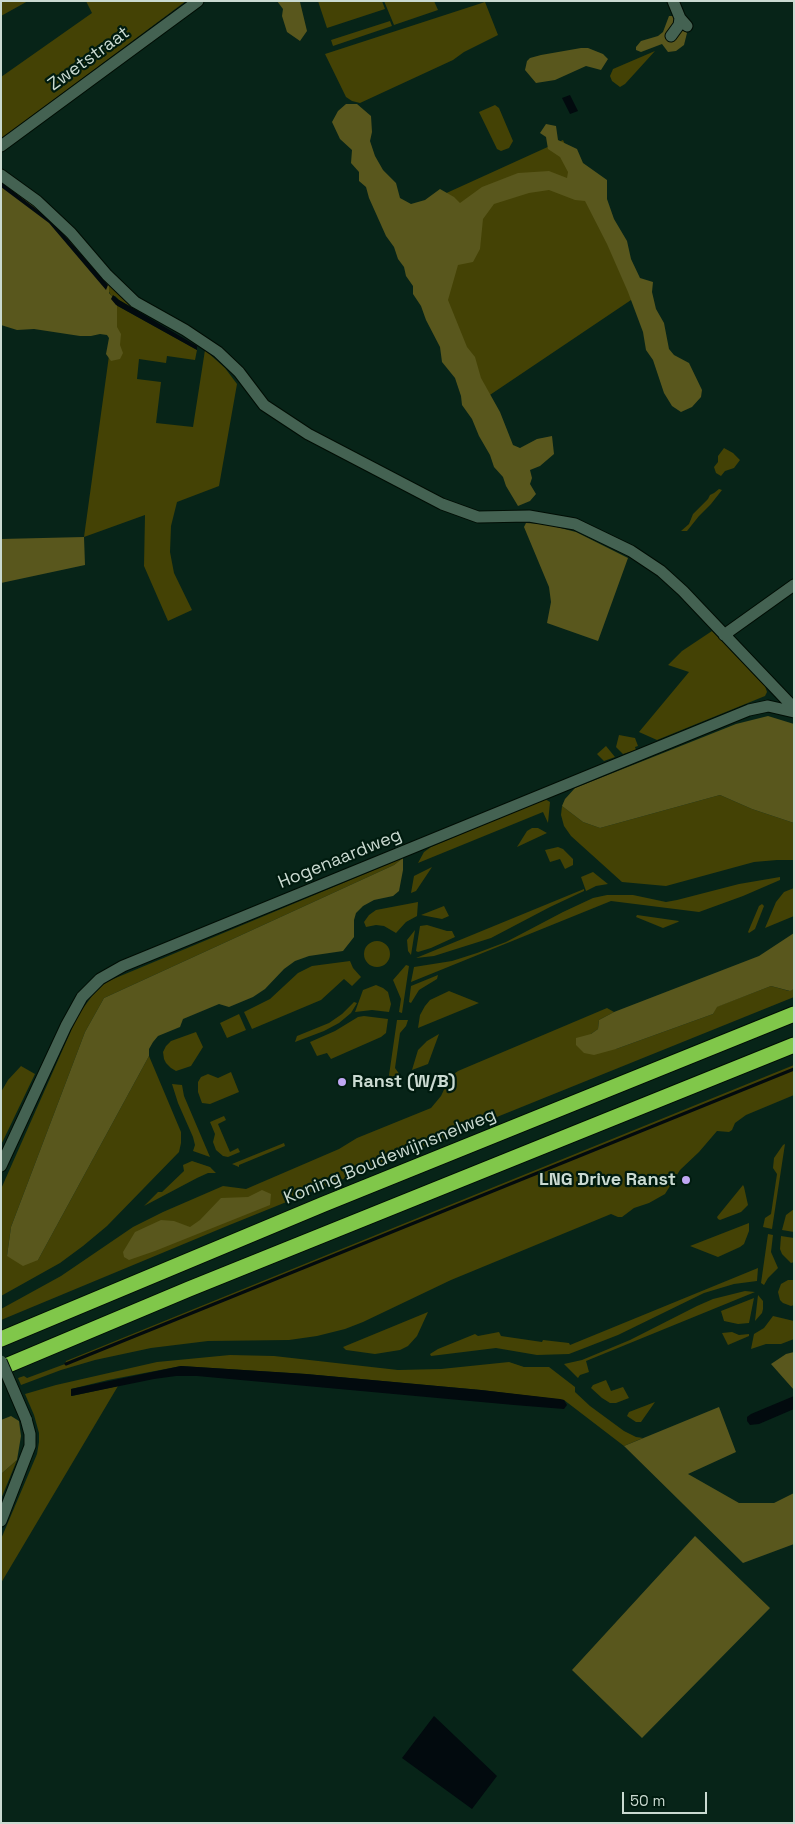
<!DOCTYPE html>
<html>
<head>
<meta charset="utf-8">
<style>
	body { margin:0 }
	#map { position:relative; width:795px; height:1824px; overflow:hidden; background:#072418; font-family:"Space Grotesk",sans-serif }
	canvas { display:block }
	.frame { position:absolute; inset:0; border:2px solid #cadad1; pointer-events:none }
	.scale { position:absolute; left:622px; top:1792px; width:85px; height:22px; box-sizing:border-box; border:2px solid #cadad1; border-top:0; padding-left:6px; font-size:15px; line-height:18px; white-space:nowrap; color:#cadad1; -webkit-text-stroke:4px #001b0f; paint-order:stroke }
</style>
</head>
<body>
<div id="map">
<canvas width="795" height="1824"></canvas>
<div class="frame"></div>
<div class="scale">50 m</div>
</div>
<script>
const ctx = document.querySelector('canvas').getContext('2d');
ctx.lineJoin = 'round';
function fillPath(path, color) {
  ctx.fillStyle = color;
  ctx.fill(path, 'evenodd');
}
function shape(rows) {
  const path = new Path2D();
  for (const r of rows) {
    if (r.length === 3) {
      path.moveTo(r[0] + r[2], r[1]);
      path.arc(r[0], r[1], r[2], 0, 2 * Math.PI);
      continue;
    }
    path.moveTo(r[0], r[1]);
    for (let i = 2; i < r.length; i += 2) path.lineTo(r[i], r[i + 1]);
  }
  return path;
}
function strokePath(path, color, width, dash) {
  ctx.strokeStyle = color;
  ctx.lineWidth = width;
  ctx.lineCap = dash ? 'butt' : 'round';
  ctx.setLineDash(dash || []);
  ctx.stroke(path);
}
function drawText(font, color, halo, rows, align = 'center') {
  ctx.font = font + ' "Space Grotesk",sans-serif';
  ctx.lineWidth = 4.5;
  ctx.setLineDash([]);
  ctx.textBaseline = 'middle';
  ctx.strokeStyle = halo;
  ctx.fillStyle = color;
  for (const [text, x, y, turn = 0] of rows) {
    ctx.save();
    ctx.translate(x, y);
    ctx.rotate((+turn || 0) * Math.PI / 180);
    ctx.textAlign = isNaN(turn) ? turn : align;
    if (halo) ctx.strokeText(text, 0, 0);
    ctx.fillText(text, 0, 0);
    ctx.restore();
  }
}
fillPath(shape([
	[1,1,28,1,1,16],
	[86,1,186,1,1,139,1,77,92,13],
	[318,1,382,1,385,9,327,28],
	[384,1,434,1,438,10,394,25],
	[485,2,498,35,464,52,453,60,360,103,352,101,346,97,325,54],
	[390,21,392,26,333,46,331,40],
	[655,51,625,84,620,87,612,81,610,76,613,69],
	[495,105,499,108,513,141,509,148,501,151,497,149,479,112],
	[563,140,634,298,472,407,385,221],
	[109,284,127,301,149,317,119,300,115,296,112,297,108,290],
	[116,305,197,350,195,360,167,356,166,363,139,359,137,379,161,382,156,423,193,427,205,350,225,368,237,384,219,486,177,502,171,526,170,552,174,573,192,610,168,621,144,566,145,515,84,537],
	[724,448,733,453,740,460,734,468,725,471,721,476,716,473,714,467,718,462,718,456],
	[719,489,722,490,711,504,699,516,687,531,681,531,689,524,693,514,708,499,710,495,714,493],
	[712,631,765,686,767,692,765,696,657,740,639,732,689,672,668,665,682,651],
	[619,735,635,738,638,746,635,747,636,750,623,754,616,747],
	[606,746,615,757,604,761,597,754],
	[720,795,752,809,794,823,794,860,777,860,754,862,666,886,622,882,571,836,564,826,561,815,562,806,583,822,600,828],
	[545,799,550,802,548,823,543,812,418,863,424,852,431,847],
	[532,828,538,828,547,833,517,847,527,831],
	[558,847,563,849,573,859,573,865,565,869,560,859,550,862,545,850],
	[403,858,394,865,104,998,85,1032,11,1227,7,1256,38,1260,149,1056,181,1132,181,1143,179,1152,107,1226,83,1246,60,1263,1,1296,1,1189,78,1015,92,996,106,982],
	[432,867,416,891,411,893,414,876],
	[593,872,608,884,596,886,586,891,581,877],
	[780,877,780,880,743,896,699,912,611,901,411,982,414,967,452,961,477,953,506,942,563,912,593,898,607,895,633,895,666,902,677,900,739,884],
	[794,888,794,916,765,928,776,902,784,892],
	[584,889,584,891,550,907,491,938,434,956,416,958],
	[418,902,417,916,406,922,396,933,384,926,376,925,366,927,364,922,369,915,376,910],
	[762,904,764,906,755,929,749,933,748,932,759,906],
	[444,906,449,916,442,919,421,915],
	[637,915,679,921,678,922,663,928,636,917],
	[427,925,447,931,452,931,455,937,431,948,418,952,416,951,420,926],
	[415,930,411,955,408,951,407,940],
	[377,954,13],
	[350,961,353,968,361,977,352,986,344,979,321,1000,252,1029,244,1012,270,999,298,973,312,966],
	[406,965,409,966,402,1013,399,1012,401,999,393,980],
	[438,975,437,979,419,990,411,1003,409,1002,411,986],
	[376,985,383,988,388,992,391,1004,389,1012,372,1010,355,1012,363,990],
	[771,986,789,991,794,989,794,997,227,1226,1,1320,1,1309,61,1276,133,1227,163,1212,223,1186,246,1189,339,1149,357,1138,431,1108,441,1096,450,1077,458,1071,607,1008,614,1012,599,1020,598,1029,591,1034,616,1049,713,1014,716,1007],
	[449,991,479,1003,418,1028,420,1015,425,1006,430,1000],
	[354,1002,357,1003,351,1013,339,1023,324,1031,295,1042,297,1036,329,1023,342,1014],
	[239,1014,246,1030,227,1038,220,1023],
	[364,1016,388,1019,386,1033,381,1037,331,1059,327,1053,317,1056,310,1042,335,1031,358,1017],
	[397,1020,408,1020,406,1026,400,1033,395,1068,400,1075,397,1083,387,1089],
	[196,1032,203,1047,191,1066,176,1071,171,1068,166,1063,164,1059,163,1052,166,1046,171,1041],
	[439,1034,428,1064,412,1070,418,1050,427,1041],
	[794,1065,794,1095,746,1115,735,1123,732,1130,729,1132,717,1131,699,1152,680,1170,665,1194,649,1203,634,1208,622,1217,618,1217,611,1214,451,1280,363,1322,345,1329,317,1336,289,1340,208,1341,151,1348,95,1360,61,1370,21,1385,18,1378,24,1376,27,1378,65,1364,66,1361],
	[21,1066,35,1074,1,1145,1,1092,8,1080],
	[231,1072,239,1092,210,1104,202,1103,198,1092,198,1082,201,1077,208,1074,218,1078],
	[172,1084,182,1085,184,1096,210,1157,193,1151,195,1145,193,1137,178,1103],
	[224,1116,226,1120,218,1124,230,1152,238,1148,240,1152,228,1157,223,1156,216,1150,213,1142,215,1134,210,1122],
	[284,1143,285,1146,239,1165,239,1167,232,1164],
	[785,1144,772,1229,763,1227,765,1218,771,1214,777,1174,773,1168,774,1158,783,1145],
	[192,1161,210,1167,216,1173,208,1173,197,1178,144,1206,158,1192,162,1192,184,1171,183,1165],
	[743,1185,744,1187,748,1205,741,1212,720,1220,718,1219,717,1217],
	[794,1209,794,1232,782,1230,786,1215],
	[749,1223,749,1231,744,1244,740,1247,718,1257,690,1246],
	[768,1234,773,1235,771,1252,778,1268,768,1278,764,1285,761,1283],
	[781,1236,794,1238,794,1262,791,1263,782,1254,780,1249],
	[758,1268,757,1281,734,1284,704,1293,618,1335,569,1354,537,1355,496,1348,431,1356,430,1354,438,1349,475,1334,478,1336,499,1332,501,1336,542,1342,543,1340,569,1343,570,1345],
	[788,1280,794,1280,794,1305,791,1306,783,1303,780,1300,778,1292,781,1284],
	[745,1291,755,1292,586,1361,589,1372,580,1375,578,1378,564,1364,582,1360,630,1340,697,1306,713,1299],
	[758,1295,763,1301,763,1309,762,1313,755,1321],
	[754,1298,749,1323,738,1324,724,1321,721,1311],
	[428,1312,417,1336,408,1346,400,1350,375,1354,346,1350,343,1347],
	[773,1316,794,1321,794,1339,781,1344,766,1344,751,1349,754,1334,764,1328],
	[732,1332,739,1335,749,1334,749,1336,728,1345,722,1333],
	[230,1355,274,1356,398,1370,441,1369,509,1362,524,1367,549,1367,575,1387,575,1392,590,1406,624,1431,636,1437,643,1438,624,1446,564,1400,481,1390,306,1374,181,1366,108,1380,71,1389,72,1396,118,1386,1,1583,1,1539,37,1454,39,1442,39,1433,34,1415,25,1394,56,1385,157,1362],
	[606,1380,611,1391,623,1387,629,1398,616,1403,610,1403,602,1398,591,1388,593,1385],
	[655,1402,641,1422,636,1422,627,1416,629,1412],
	[17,1460,1,1499,1,1474]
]), '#444205');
fillPath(shape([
	[277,1,300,2,307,31,300,41,287,32,282,16,283,9],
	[669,16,673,16,676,28,683,29,687,33,684,45,676,51,668,52,662,44,641,52,636,50,636,47,641,41,658,36,663,32],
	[581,48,588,48,603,54,608,59,601,70,586,66,555,80,536,83,525,70,527,61,530,58,541,55],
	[346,104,357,104,371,116,372,132,370,141,375,156,383,170,396,183,400,198,411,204,425,200,440,189,454,197,460,203,482,187,518,173,549,171,567,178,568,172,560,157,548,149,546,137,540,133,546,124,556,126,558,140,577,149,583,163,607,180,607,199,614,219,627,241,631,259,640,278,653,282,652,292,656,309,664,323,669,349,674,355,689,363,702,390,701,397,692,407,681,412,672,406,664,393,653,360,646,350,643,332,628,292,607,244,585,201,575,200,549,190,529,193,494,204,483,219,480,249,473,262,458,265,448,300,467,347,475,357,481,378,500,412,513,445,520,448,537,439,552,436,554,454,540,466,530,470,532,478,530,484,536,494,530,501,518,506,506,486,503,477,494,467,490,455,479,436,472,419,462,405,461,396,455,378,442,362,440,347,426,320,421,306,413,294,413,286,406,276,404,267,398,259,394,247,386,236,369,198,366,187,359,181,359,172,351,163,352,150,340,139,332,122,338,111],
	[1,183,23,188,109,282,109,293,117,302,117,327,121,334,120,345,123,353,120,359,111,361,106,354,109,338,107,335,100,334,91,336,80,336,34,329,17,330,1,325],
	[526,523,545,524,576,532,628,558,598,641,547,623,551,602,549,587,524,527],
	[84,537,85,565,1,583,1,539],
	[768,716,794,724,794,823,752,809,720,795,600,828,583,822,562,806,565,799,575,788,736,724],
	[403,858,403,870,399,891,393,896,374,900,363,906,356,913,354,920,354,937,343,951,309,956,295,961,284,969,265,989,253,997,229,1007,219,1004,183,1019,180,1027,158,1036,153,1042,149,1049,149,1056,38,1260,23,1266,7,1256,11,1227,85,1032,104,998,394,865],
	[794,933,794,989,790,991,771,986,717,1007,713,1014,616,1049,594,1055,584,1053,576,1045,576,1038,591,1034,598,1029,599,1020,614,1012,759,956],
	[262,1190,271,1194,270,1205,155,1251,129,1260,124,1257,123,1252,135,1232,161,1220,174,1221,190,1227,200,1220,221,1198,248,1197],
	[794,1352,794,1390,771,1364,786,1354],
	[719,1407,736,1452,688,1474,739,1503,774,1503,794,1493,794,1544,743,1563,624,1446],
	[11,1416,19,1421,21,1436,17,1460,1,1474,1,1420],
	[695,1536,770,1608,642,1738,572,1670]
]), '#59571d');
fillPath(shape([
	[570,95,578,111,570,114,562,98],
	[1,182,52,221,108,285,106,290,49,223,1,187],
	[113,295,119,300,197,346,197,350,116,305,111,299],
	[181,1366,306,1374,481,1390,560,1399,564,1400,567,1405,564,1409,514,1405,197,1376,176,1376,154,1379,71,1396,71,1389],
	[794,1396,794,1409,759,1424,750,1425,747,1421,747,1417,751,1414],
	[434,1716,497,1776,472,1809,402,1758]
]), '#020a0e');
strokePath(shape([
	[66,1364,794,1069]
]), '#020a0e', 3);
const minor = shape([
	[673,1,680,18,687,26],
	[671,36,679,25,680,18],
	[1,146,198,1],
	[1,175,37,201,71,233,107,275,135,302,185,330,218,352,239,372,264,405,308,434,442,504,478,517,529,516,575,524,631,551,661,571,683,591,794,708],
	[724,635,794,585],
	[1,1166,66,1026,82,997,100,979,123,966,749,710,768,706,794,712],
	[1,1521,30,1446,30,1434,26,1419]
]);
const motorway = shape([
	[1,1339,324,1204,794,1014],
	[1,1368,189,1289,794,1045]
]);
strokePath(minor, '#000d04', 13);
strokePath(motorway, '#000d04', 17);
strokePath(minor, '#446252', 11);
strokePath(motorway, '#80c74a', 15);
const minorBridge = shape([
	[1,1361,26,1419]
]);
strokePath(minorBridge, '#000d04', 13, []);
strokePath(minorBridge, '#446252', 11);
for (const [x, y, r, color] of [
	[342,1082,5,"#c0a8f4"],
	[686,1180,5,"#c0a8f4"]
]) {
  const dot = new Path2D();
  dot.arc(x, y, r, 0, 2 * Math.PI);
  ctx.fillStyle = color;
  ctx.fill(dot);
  strokePath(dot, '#001b0f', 2);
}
drawText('18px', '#cadad1', '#001b0f', [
	["Zwetstraat",89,59,-36],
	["Hogenaardweg",340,859,-22],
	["Koning Boudewijnsnelweg",390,1157,-22]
]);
drawText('bold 18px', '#cadad1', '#001b0f', [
	["Ranst (W/B)",352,1082],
	["LNG Drive Ranst",676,1180,"right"]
], 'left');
</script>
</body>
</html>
